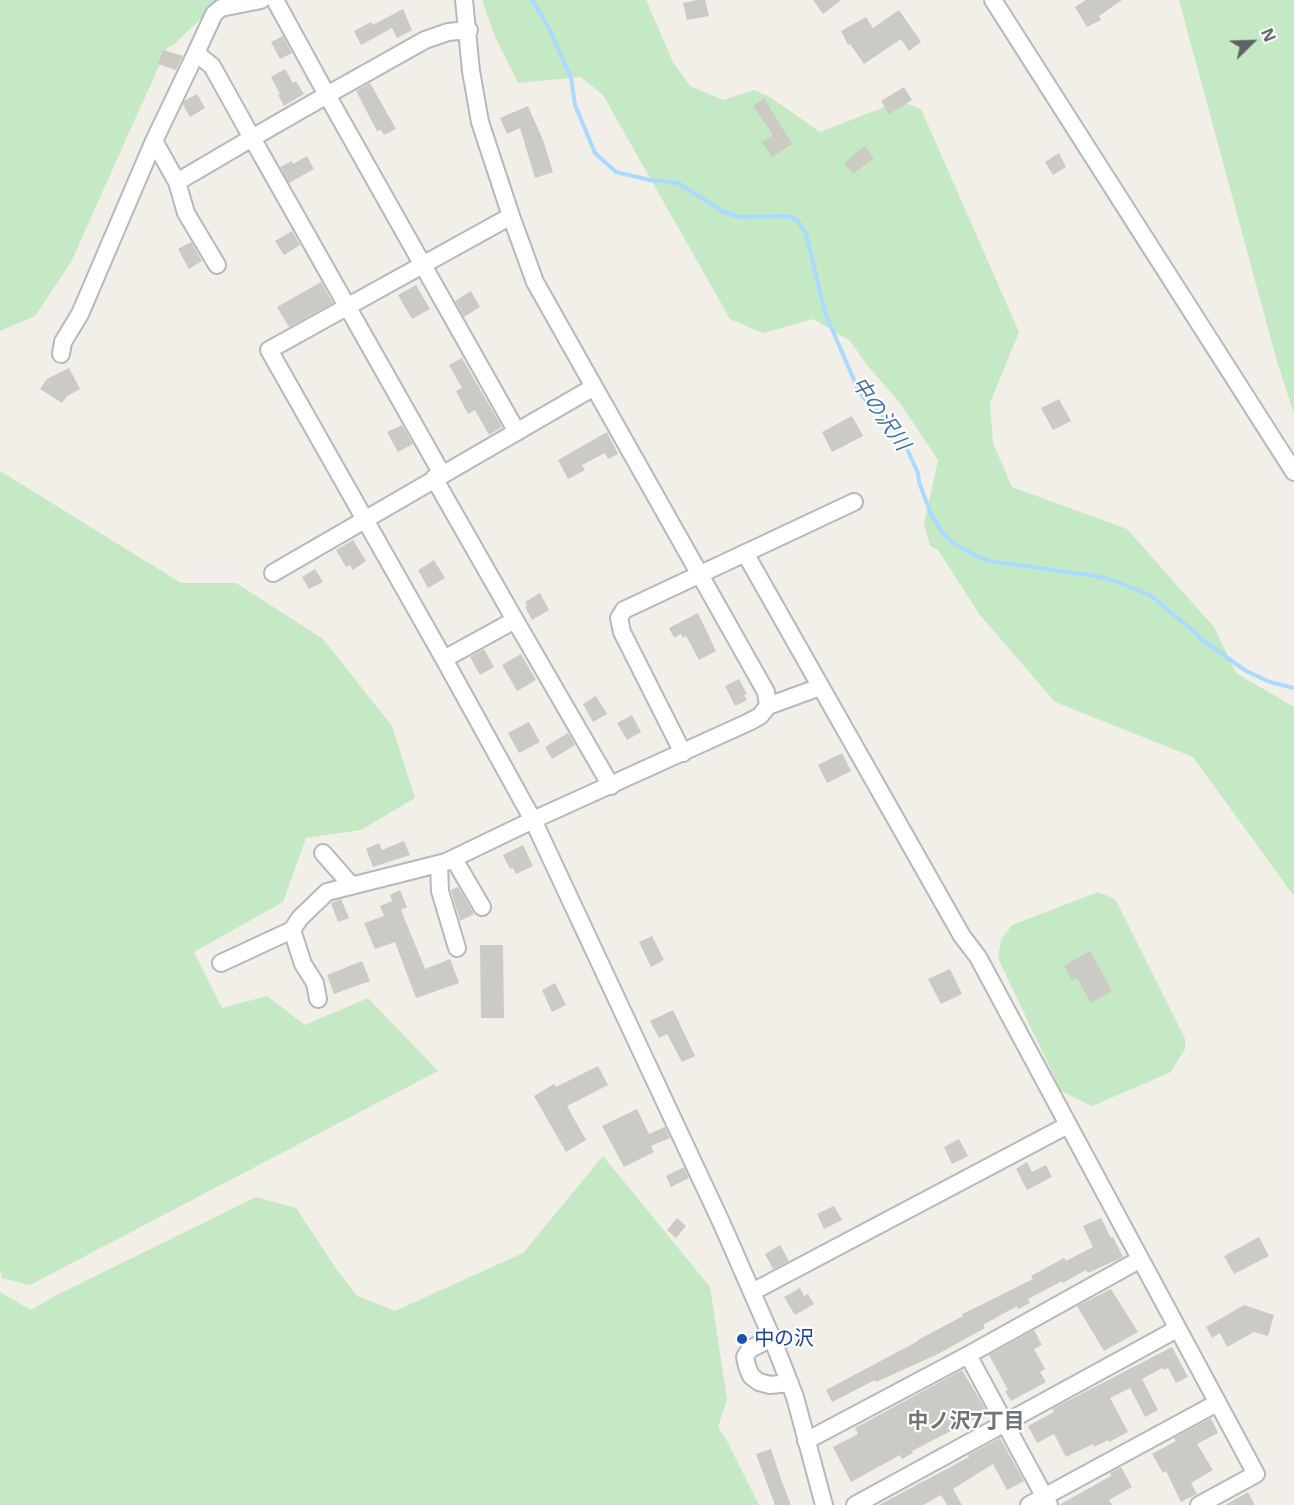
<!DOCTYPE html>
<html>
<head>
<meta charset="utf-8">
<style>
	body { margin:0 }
	#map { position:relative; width:1294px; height:1505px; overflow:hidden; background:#f1efe8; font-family:"Open Sans",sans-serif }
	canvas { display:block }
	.north { position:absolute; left:1222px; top:12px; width:60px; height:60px; -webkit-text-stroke:4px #fff; paint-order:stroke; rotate:67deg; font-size:16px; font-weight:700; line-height:24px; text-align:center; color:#5f6368 }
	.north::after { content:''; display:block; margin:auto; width:21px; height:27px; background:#5f6368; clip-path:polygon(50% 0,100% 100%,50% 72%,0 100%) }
</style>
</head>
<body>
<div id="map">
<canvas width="1294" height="1505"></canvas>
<div class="north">N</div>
</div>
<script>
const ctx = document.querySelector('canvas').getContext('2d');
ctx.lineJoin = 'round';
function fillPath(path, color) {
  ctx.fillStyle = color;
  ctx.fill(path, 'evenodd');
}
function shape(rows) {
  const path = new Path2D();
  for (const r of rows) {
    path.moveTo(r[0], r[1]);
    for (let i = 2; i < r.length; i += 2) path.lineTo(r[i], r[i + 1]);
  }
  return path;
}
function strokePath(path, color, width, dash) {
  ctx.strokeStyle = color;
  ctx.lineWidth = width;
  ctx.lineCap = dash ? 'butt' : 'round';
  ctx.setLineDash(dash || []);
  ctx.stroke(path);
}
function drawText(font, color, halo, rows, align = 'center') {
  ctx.font = font + ' "Open Sans","Noto Sans JP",sans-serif';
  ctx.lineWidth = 4.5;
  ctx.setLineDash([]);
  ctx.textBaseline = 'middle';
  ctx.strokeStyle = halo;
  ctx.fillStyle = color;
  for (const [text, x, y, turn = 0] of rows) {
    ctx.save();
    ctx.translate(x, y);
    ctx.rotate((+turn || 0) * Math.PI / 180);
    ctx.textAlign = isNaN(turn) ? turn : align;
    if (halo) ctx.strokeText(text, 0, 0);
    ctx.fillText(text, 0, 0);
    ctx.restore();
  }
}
fillPath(shape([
	[0,0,221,0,173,45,167,48,71,262,35,316,0,331],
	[482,0,646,0,673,62,690,86,723,100,754,90,770,97,820,132,900,101,921,109,1019,332,990,403,993,443,1012,487,1127,529,1214,627,1236,673,1294,707,1294,896,1193,757,1055,702,980,615,938,550,930,546,924,524,938,460,900,403,867,365,850,341,813,319,763,333,730,319,603,95,581,77,518,83,495,37],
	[1179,0,1294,0,1294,414,1276,358],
	[0,471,181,583,236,583,323,639,392,726,415,798,361,830,306,838,283,902,194,952,222,1008,267,996,305,1025,368,998,438,1071,30,1285,2,1278,0,1269],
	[1098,892,1115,899,1185,1039,1185,1049,1171,1072,1092,1106,1061,1091,998,958,1001,940,1012,925],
	[603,1156,710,1287,727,1399,718,1427,727,1441,759,1505,0,1505,0,1292,31,1310,53,1297,256,1197,296,1208,335,1267,357,1296,395,1311,523,1253]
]), '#c5e8c5');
strokePath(shape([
	[532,0,548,26,571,78,575,105,595,153,616,172,650,180,678,183,722,211,739,217,788,216,797,220,806,233,825,313,858,389,867,402,882,415,901,436,918,473,919,482,931,514,942,532,955,544,976,556,990,561,1095,576,1112,580,1150,595,1197,634,1201,639,1246,671,1270,682,1294,688]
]), '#aadaff', 4);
fillPath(shape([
	[697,0,705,0,709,16,687,20,683,3],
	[813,0,841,0,823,14],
	[1086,0,1122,0,1099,16,1101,20,1087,27,1075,7],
	[403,9,412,30,397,38,392,28,361,45,354,31,371,22,373,25],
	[899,10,921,42,909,51,901,39,864,64,850,44,848,45,841,31,866,17,873,28],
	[283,36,292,53,280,59,271,42],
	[163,50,183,56,176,70,158,64],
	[285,69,293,83,296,81,304,94,284,106,278,95,280,94,271,77],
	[370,83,396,129,384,135,381,130,377,131,356,91],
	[904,87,912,100,889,114,881,101],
	[197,94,205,108,190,117,183,105,184,101],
	[764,98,792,144,772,157,762,142,773,135,753,106],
	[528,106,543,140,553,172,535,178,520,128,507,134,500,118],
	[865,146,874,158,853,174,844,163],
	[1059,153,1066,167,1053,175,1045,162],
	[307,156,314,169,289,183,280,167,292,161,293,164],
	[292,231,300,245,284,255,275,241],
	[191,242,202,261,189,269,178,249],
	[321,282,333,303,289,327,277,307],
	[416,285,430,309,412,319,398,295],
	[471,291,480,307,464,317,455,301],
	[462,358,502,427,489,435,475,410,468,414,456,391,462,388,449,365],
	[69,368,80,389,67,396,62,403,40,389,47,379],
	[1059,399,1071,421,1053,430,1041,408],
	[852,416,863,436,832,452,822,432],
	[402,425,413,444,398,452,387,432],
	[607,432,618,454,608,459,605,453,582,465,585,470,568,479,558,460],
	[353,540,366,561,353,570,350,565,346,567,336,550],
	[434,560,445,578,428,588,418,570],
	[315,569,323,582,309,589,302,577],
	[540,593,549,610,532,620,525,607,527,606,525,602],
	[698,613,716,651,699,660,686,636,683,638,681,634,674,638,669,628],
	[484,649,494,667,480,675,470,657],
	[521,654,536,680,517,691,502,665],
	[739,679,747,694,744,695,747,700,735,706,725,686],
	[596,696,607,714,593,722,583,704],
	[632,715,641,732,627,740,617,723],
	[529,722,540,742,519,753,508,733],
	[568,733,575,745,552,759,545,747],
	[842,753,851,771,827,783,818,765],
	[404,841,410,855,373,867,366,849,379,843,382,850],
	[523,845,533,866,516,874,513,868,510,869,503,855],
	[458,887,474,914,460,921,451,890],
	[400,890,407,907,401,910,425,969,450,959,459,983,416,998,395,942,375,949,364,923,384,916,380,906,392,901,390,895],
	[341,899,349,918,338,922,331,903],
	[652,936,664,960,651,967,639,942],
	[480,945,503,945,504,1018,481,1018],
	[1090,951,1112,991,1091,1003,1077,978,1072,980,1064,966],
	[362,961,370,981,334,994,327,975],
	[950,969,962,994,941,1004,928,979],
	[555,983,566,1005,552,1012,542,990],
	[673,1010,695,1056,682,1062,667,1034,659,1038,650,1021],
	[598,1066,608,1085,567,1106,586,1140,566,1152,534,1096,554,1084,556,1087],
	[637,1109,649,1134,665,1127,670,1138,651,1146,654,1152,624,1167,602,1126],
	[959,1139,968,1156,952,1164,944,1147],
	[1027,1162,1032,1172,1046,1165,1052,1177,1027,1190,1016,1169],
	[684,1167,689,1178,671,1187,666,1176],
	[834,1206,842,1220,824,1229,817,1214],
	[677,1218,686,1226,676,1238,667,1230],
	[1101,1218,1111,1238,1113,1237,1123,1257,1088,1273,1086,1270,1063,1283,1062,1281,1028,1299,1030,1303,1018,1309,1017,1306,983,1325,985,1328,938,1354,876,1382,875,1380,832,1402,826,1390,918,1341,918,1340,963,1316,962,1314,977,1307,1033,1279,1031,1276,1064,1258,1066,1261,1093,1247,1083,1226],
	[1259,1237,1269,1256,1234,1274,1224,1256],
	[780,1245,789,1261,773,1269,765,1254],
	[800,1288,804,1296,808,1294,814,1304,795,1315,784,1297],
	[1111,1289,1138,1332,1104,1351,1077,1306],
	[1244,1305,1274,1315,1268,1336,1254,1332,1227,1347,1220,1333,1212,1338,1206,1327],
	[1034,1330,1042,1345,1034,1349,1045,1369,1040,1372,1046,1382,1011,1401,1005,1391,1008,1390,989,1355],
	[1172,1347,1188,1377,1176,1383,1168,1368,1164,1370,1162,1368,1142,1379,1158,1410,1145,1417,1130,1388,1110,1398,1128,1432,1109,1442,1108,1440,1094,1447,1093,1444,1066,1457,1054,1434,1037,1443,1028,1426,1054,1412,1052,1409],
	[962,1370,989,1415,976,1422,974,1419,912,1451,913,1453,902,1459,900,1455,851,1482,833,1447,858,1434,855,1428],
	[1211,1418,1218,1433,1197,1444,1213,1470,1191,1483,1197,1494,1181,1502,1166,1471,1163,1473,1152,1454,1176,1441,1174,1438],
	[1000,1438,1024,1481,1007,1490,993,1464,953,1489,962,1505,947,1505,941,1495,923,1505,879,1505,969,1457,968,1455],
	[771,1449,781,1479,791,1505,775,1505,756,1454],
	[1121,1467,1132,1487,1109,1500,1112,1505,1059,1505,1111,1476,1110,1473],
	[1248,1492,1255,1505,1225,1505]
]), '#cccac5');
const minor = shape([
	[464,0,471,71,480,122,511,216,535,282,766,692,768,706,760,716,749,722,533,820,722,1224,772,1338,795,1397,824,1505],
	[993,0,1294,472],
	[469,30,448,32,425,40,327,95,517,432],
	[196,53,214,14,221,8,261,0],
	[154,141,177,182,186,213,217,265],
	[177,182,252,138,442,474],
	[61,354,63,342,80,314,154,141,196,53,212,66,252,138,327,95,275,0],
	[434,478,515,620],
	[745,553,962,936,978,957,1256,1474,1199,1505],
	[273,573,594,387],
	[444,659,515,620,611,786],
	[768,706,820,687],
	[683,753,622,632,619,618,624,610,854,502],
	[323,853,352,886],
	[454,859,482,907],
	[439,864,440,891,457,948],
	[292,930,303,964,315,983,318,999],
	[221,963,292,930,300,918,327,892,446,862,533,820,444,659,269,350,511,216],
	[752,1292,1068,1125],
	[772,1338,750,1349,745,1357,747,1366,751,1376,759,1382,770,1385,790,1383],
	[968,1355,1049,1505],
	[806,1441,968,1355,1139,1260],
	[855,1505,1177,1329],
	[1029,1505,1217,1403]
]);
strokePath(minor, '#b5b8bc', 20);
strokePath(minor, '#fff', 16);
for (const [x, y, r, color] of [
	[742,1339,6,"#1a4fb4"]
]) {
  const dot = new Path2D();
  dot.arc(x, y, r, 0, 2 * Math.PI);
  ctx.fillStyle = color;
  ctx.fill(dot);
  strokePath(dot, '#fff', 2);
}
drawText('20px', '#164399', '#fff', [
	["中の沢",754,1339]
], 'left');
drawText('italic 21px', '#4174aa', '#fff', [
	["中の沢川",880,414,55]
]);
drawText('bold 21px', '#70757a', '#fff', [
	["中ノ沢7丁目",966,1422]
]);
</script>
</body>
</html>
